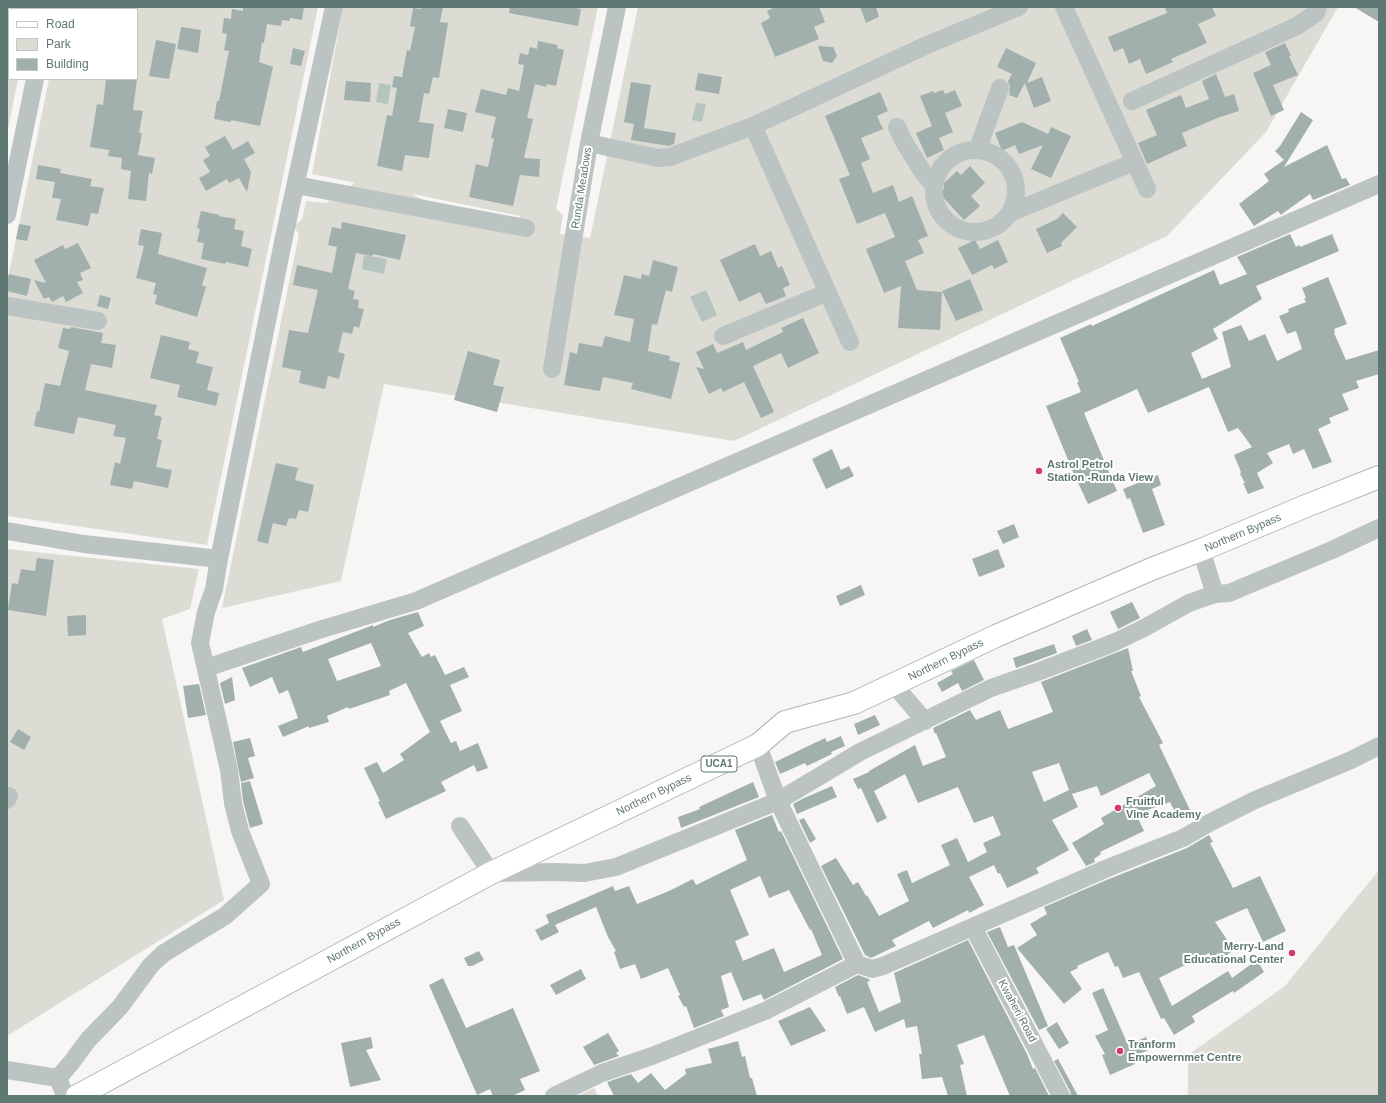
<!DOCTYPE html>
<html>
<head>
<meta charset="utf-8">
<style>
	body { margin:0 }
	#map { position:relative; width:1386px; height:1103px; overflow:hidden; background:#f7f6f5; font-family:Helvetica,sans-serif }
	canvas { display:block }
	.frame { position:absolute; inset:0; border:8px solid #607874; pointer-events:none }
	.legend { position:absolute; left:8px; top:8px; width:130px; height:72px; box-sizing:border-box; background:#fff; border:1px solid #bfc9c7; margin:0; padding:5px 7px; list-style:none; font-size:12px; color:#607874 }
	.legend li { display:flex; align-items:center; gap:8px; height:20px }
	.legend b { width:20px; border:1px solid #bfc9c7 }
</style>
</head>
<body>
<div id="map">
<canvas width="1386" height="1103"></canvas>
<div class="frame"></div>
<ul class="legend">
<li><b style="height:5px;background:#fff"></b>Road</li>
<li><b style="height:11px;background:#dcdcd4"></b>Park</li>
<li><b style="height:11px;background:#a2b0ad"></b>Building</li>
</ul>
</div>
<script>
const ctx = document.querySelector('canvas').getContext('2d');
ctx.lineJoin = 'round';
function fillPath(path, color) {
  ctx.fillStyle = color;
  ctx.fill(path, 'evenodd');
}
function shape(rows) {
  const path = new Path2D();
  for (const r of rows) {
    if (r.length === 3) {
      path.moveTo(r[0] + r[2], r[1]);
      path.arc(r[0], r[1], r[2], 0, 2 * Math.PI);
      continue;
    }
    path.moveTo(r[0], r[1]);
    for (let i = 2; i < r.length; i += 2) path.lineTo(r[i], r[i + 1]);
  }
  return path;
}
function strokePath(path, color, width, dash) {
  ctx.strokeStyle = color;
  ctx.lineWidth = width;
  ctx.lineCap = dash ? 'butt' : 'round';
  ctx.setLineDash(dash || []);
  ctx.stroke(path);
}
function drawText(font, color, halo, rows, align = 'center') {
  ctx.font = font + ' Helvetica,sans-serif';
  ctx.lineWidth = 4;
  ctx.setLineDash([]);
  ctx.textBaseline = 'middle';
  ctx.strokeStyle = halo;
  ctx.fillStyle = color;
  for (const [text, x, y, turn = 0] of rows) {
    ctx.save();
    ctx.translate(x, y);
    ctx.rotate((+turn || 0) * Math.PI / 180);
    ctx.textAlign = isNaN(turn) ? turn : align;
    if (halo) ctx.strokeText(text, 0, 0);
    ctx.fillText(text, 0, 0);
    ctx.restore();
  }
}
fillPath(shape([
	[7,7,33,7,33,9,9,9,9,79,18,79,7,134],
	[63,7,318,7,207,545,7,516,7,283,49,79,137,79,137,9,63,9],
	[343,7,598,7,556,209,563,215,560,234,590,238,638,7,1338,7,1266,132,1167,236,734,441,384,384,341,581,222,608,299,234,293,226,302,220,306,201,326,203,355,183,312,174],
	[413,195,413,194,520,216,515,228,435,205],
	[7,549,199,569,190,609,162,619,224,900,7,1036],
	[1379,870,1379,1096,1186,1096,1188,1093,1188,1055,1285,986],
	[594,1088,598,1096,577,1096]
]), '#dcdcd4');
fillPath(shape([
	[379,83,391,85,388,104,376,102],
	[696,103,706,104,702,122,692,120],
	[364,255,387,259,384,274,362,269],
	[706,290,717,315,702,322,690,297]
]), '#b5c4be');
fillPath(shape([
	[243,7,304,7,302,20,290,18,290,21,282,20,281,26,267,24,264,43,262,42,259,62,273,67,260,126,231,120,231,122,214,119,217,101,219,101,229,51,224,50,227,34,222,33,224,18,231,19,232,9,243,11],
	[421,7,443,7,440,22,448,23,439,78,433,77,429,94,424,93,419,122,434,124,429,158,405,155,402,171,377,166,387,115,392,116,397,88,392,87,394,76,402,77,407,50,410,51,415,27,410,26,413,8,421,9],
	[510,7,570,7,581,9,578,26,509,13],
	[775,7,819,7,825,22,814,27,819,39,775,57,761,23,770,18,767,11],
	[860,7,876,7,879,17,866,23],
	[1165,7,1212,7,1216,16,1198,24,1207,43,1171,59,1173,62,1146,74,1140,59,1129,64,1123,48,1114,52,1108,37,1167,13],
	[1354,7,1379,7,1379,22],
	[181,27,201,30,198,53,177,49],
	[156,40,176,44,169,79,149,76],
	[538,41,558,45,557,48,564,50,556,86,547,84,546,87,535,84,527,118,533,119,524,158,540,159,539,177,520,175,513,206,469,197,476,164,488,167,494,139,491,138,496,117,475,112,481,89,506,95,508,88,519,91,524,65,518,64,520,53,528,55,530,47,537,49],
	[1285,43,1291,56,1289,56,1298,75,1273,85,1284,110,1271,116,1253,73,1271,65,1265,52],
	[818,46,833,47,837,56,832,63,823,61],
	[293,48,305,51,301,66,290,64],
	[1006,48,1036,63,1027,83,1042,77,1051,101,1034,108,1025,83,1017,98,1009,95,1010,87,1008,81,1012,74,997,67],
	[698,73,722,77,719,94,695,90],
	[1216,74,1225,97,1234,94,1239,111,1220,117,1182,133,1187,146,1147,164,1138,143,1157,135,1146,110,1181,95,1186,108,1209,99,1202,81],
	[106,79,137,79,133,110,143,111,139,133,142,133,138,155,155,158,152,174,149,173,146,201,128,199,131,171,121,169,122,158,108,156,109,150,90,147,97,104,103,105],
	[346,81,371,83,370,102,344,100],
	[631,82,651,85,644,128,676,133,674,144,669,146,631,140,634,124,624,122],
	[943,90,945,94,955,90,962,106,945,113,953,132,939,138,944,150,927,158,916,133,932,126,920,96,933,91,934,93],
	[880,92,888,111,877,116,883,129,861,138,870,159,861,163,873,193,893,185,899,202,912,196,928,236,918,240,924,253,905,261,917,290,942,292,940,330,898,328,901,286,884,293,866,249,895,237,885,213,857,224,839,179,850,175,825,116],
	[448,109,467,113,463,132,444,128],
	[1301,112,1313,120,1284,167,1327,145,1342,179,1346,178,1350,185,1313,200,1310,194,1282,214,1281,215,1278,211,1254,226,1239,204,1269,181,1264,174,1284,160,1275,151,1280,146],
	[1022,122,1048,134,1051,127,1071,136,1051,178,1031,169,1043,145,1019,154,1015,145,1002,151,995,133],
	[225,136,233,150,248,141,255,153,244,159,251,172,247,192,239,178,229,183,227,179,206,191,199,178,210,172,203,160,210,156,205,147],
	[38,165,61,169,60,173,92,179,90,186,104,188,98,214,91,213,88,226,56,220,61,199,52,198,55,182,36,179],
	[970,166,985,183,971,196,980,206,964,220,940,194,944,189,944,183,957,171,961,175],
	[201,211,220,215,218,216,236,219,234,229,244,231,241,246,252,249,248,267,226,262,225,264,201,259,204,243,197,242,200,229,197,228],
	[1063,213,1077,227,1061,243,1062,246,1047,253,1036,229,1057,219],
	[342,222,406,235,400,260,373,254,372,256,356,253,348,289,355,291,353,299,359,300,358,308,364,309,359,328,354,326,352,334,343,332,338,352,345,354,339,379,328,376,325,389,299,383,301,371,282,367,289,330,308,333,318,290,293,285,297,265,332,273,337,247,328,245,332,227,341,229],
	[19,224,31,226,27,241,16,239],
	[141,229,162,233,158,254,207,268,202,285,206,287,197,317,155,304,157,295,153,294,156,283,136,278,144,246,138,245],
	[1290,234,1296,247,1299,245,1300,247,1332,234,1339,251,1256,286,1262,299,1213,329,1218,339,1191,353,1202,379,1231,367,1222,332,1241,325,1249,341,1265,334,1277,361,1302,349,1296,331,1287,334,1279,316,1289,312,1288,309,1306,302,1304,298,1306,298,1302,288,1328,277,1347,324,1334,329,1335,333,1334,333,1346,360,1379,350,1379,374,1356,381,1359,388,1342,394,1349,410,1329,418,1331,423,1318,429,1332,462,1313,469,1304,449,1293,454,1289,444,1267,453,1273,463,1257,473,1264,488,1248,494,1243,483,1245,483,1240,474,1241,472,1234,455,1252,447,1238,428,1228,432,1209,387,1148,413,1137,389,1084,413,1117,491,1088,504,1073,472,1046,406,1081,392,1077,382,1079,382,1060,338,1091,324,1092,326,1214,270,1220,285,1247,274,1237,257],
	[975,240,980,249,998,240,1008,262,994,269,992,265,972,275,958,248],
	[78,243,91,268,80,273,83,280,77,282,83,293,66,302,63,296,52,302,49,297,44,299,34,280,46,283,34,260,63,245,65,249],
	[755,244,760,256,771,251,778,268,782,266,790,285,783,288,786,296,766,304,760,292,739,302,720,260],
	[653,260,678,267,672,292,666,290,657,325,652,324,648,351,670,356,669,360,680,363,671,399,631,389,633,383,603,377,600,391,564,385,570,352,577,354,579,343,602,347,605,336,630,342,634,319,614,315,624,275,641,279,642,274,649,276],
	[9,274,31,279,27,296,7,291,7,280],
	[970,279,983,310,956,321,942,291],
	[100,295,111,298,108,309,97,306],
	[803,318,819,353,788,368,781,353,753,366,774,412,761,418,744,382,723,392,721,388,709,394,696,367,704,369,696,352,713,344,717,353,743,342,746,350,783,332,781,328],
	[71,327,103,333,101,343,116,345,112,368,91,364,85,390,157,405,154,415,162,417,157,439,162,440,156,467,172,470,168,488,134,481,132,489,110,485,115,462,120,464,126,438,113,436,116,425,78,417,74,434,34,426,37,411,39,412,45,383,60,386,69,351,58,348,63,328,70,329],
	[161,335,190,342,188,349,199,352,196,363,213,367,207,390,219,393,216,406,177,397,180,385,150,378],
	[468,351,500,360,493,385,504,387,497,412,454,400],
	[832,449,841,470,849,466,854,476,826,489,812,459],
	[276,463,298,468,295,480,314,485,308,512,299,510,296,519,289,518,286,526,273,523,268,544,257,541],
	[1158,475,1161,485,1152,489,1165,525,1143,533,1130,498,1127,499,1123,489],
	[1014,524,1019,537,1003,544,997,531],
	[998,549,1005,567,979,577,972,559],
	[37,558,54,560,46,616,8,610,12,583,18,584,21,569,35,571],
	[861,585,865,595,840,606,836,596],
	[1132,602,1140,618,1118,629,1110,612],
	[418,612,424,626,408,633,422,657,429,653,431,657,435,655,445,675,464,667,469,677,450,685,462,711,440,721,451,743,456,741,460,751,478,743,488,768,477,772,474,765,441,782,446,791,386,819,378,802,380,801,364,768,377,762,383,773,404,760,400,754,430,732,406,683,389,691,390,695,349,709,348,707,327,716,329,722,309,728,309,726,283,737,278,726,298,718,288,690,279,694,272,677,250,687,242,668,301,647,303,652,373,625,373,627,390,620],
	[371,643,381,666,337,681,328,659],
	[86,615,86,635,68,636,67,616],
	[1087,629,1092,640,1076,646,1072,636],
	[1054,644,1057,653,1016,668,1013,658],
	[1128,648,1133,671,1131,671,1141,696,1139,697,1163,743,1159,745,1190,810,1177,816,1170,802,1136,814,1144,831,1100,852,1101,854,1094,859,1095,862,1086,866,1072,843,1104,824,1101,818,1156,786,1149,773,1101,796,1097,786,1072,794,1078,807,1052,820,1069,850,1036,868,1039,873,1007,888,1000,873,998,874,994,865,969,877,984,905,969,913,968,910,933,928,929,921,892,940,896,946,871,958,865,955,821,866,836,858,853,885,858,882,866,896,867,895,879,916,909,901,897,874,907,870,912,883,950,865,941,845,957,838,968,862,987,852,983,843,1001,835,993,816,974,823,958,787,918,803,905,774,874,791,887,818,877,823,861,788,858,789,853,779,869,772,869,771,915,745,923,766,946,757,936,733,935,734,933,728,970,710,976,720,1000,710,1008,729,1053,712,1041,682],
	[1059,763,1069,790,1044,802,1032,772],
	[974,660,984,680,962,691,958,683,942,692,937,683,953,674,951,671],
	[232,677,235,700,225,704,220,683],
	[199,684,206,715,188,718,183,686],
	[875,715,880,725,858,735,854,724],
	[18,729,31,737,24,750,10,742],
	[841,736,845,746,831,752,832,754,807,766,805,763,780,774,775,762,825,738,827,742],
	[250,738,255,756,248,758,254,778,241,782,233,742],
	[250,781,263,824,250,828,243,801,241,783],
	[753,782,759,797,681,828,678,817,700,809,699,807],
	[832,786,837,797,797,814,793,804,802,799],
	[772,815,779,832,781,831,843,959,764,1000,761,994,743,1001,731,972,721,976,729,1007,721,1010,724,1016,694,1028,686,1006,684,1007,678,996,680,995,668,968,641,979,635,964,620,969,614,952,616,951,608,937,596,907,555,925,559,932,541,941,535,930,549,923,546,915,613,886,615,891,629,886,637,904,669,891,693,879,696,885,747,860,735,830],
	[760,876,769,898,789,890,810,930,811,929,822,955,784,972,774,948,743,961,735,941,749,935,730,890],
	[804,818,816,839,810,843,799,820],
	[1209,835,1213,842,1210,843,1233,888,1260,876,1286,931,1263,942,1247,908,1215,922,1234,950,1215,963,1209,953,1159,978,1172,1006,1228,971,1232,978,1257,960,1264,972,1234,993,1233,991,1192,1016,1195,1022,1174,1035,1164,1018,1161,1019,1139,972,1123,978,1118,966,1115,967,1108,952,1077,966,1078,968,1070,972,1082,989,1064,1004,1017,948,1037,935,1030,924,1047,914,1044,907,1104,881,1187,848],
	[1000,927,1008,947,1014,945,1048,1026,1039,1030,987,932],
	[968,940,1027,1054,1033,1069,1035,1068,1049,1096,1010,1096,984,1035,957,1045,964,1064,960,1065,967,1096,948,1096,942,1077,922,1079,919,1054,922,1054,917,1026,906,1028,904,1019,875,1032,864,1007,847,1014,840,996,839,997,835,987,858,975,869,979,870,981,867,982,879,1012,901,1002,894,973],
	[479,951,484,960,472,966,468,966,464,958],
	[581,969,586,979,556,995,550,985],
	[443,978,466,1028,513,1008,540,1071,520,1079,525,1090,512,1096,493,1096,490,1089,477,1095,429,985],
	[1103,988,1128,1045,1146,1037,1151,1049,1132,1057,1135,1064,1110,1075,1102,1055,1105,1054,1095,1036,1108,1030,1092,993],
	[810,1007,826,1031,791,1046,778,1021],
	[1057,1022,1069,1043,1059,1049,1046,1029],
	[608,1033,619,1051,616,1053,619,1056,594,1065,583,1047],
	[371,1037,373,1048,366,1050,381,1080,350,1087,341,1043],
	[738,1041,742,1057,745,1056,750,1078,752,1078,757,1096,614,1096,607,1082,631,1074,638,1083,651,1073,665,1090,686,1074,685,1069,712,1063,708,1049],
	[1058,1059,1078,1096,1071,1096,1070,1091,1054,1061]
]), '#a2b0ad');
const major = shape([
	[77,1096,491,873,758,745,785,722,854,703,996,636,1154,568,1201,550,1306,506,1379,477]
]);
strokePath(major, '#aeb7b6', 24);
strokePath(shape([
	[1064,7,1147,189],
	[50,9,50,7],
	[1132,101,1297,26,1316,13,1318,7],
	[753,126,850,342],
	[897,127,903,140,922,171,934,186],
	[589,143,658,158,670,157,753,126,927,45,1019,7],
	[978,148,1000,88],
	[975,191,41],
	[296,185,526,228],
	[1010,213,1134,162],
	[7,215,35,79],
	[7,306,98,321],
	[723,336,828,292],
	[552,369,589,143,617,7],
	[7,531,84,544,219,559],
	[1201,550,1215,594],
	[206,668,319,630,416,601,1379,184],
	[894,685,925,721],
	[758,745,778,801,857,964,872,969,883,966,1110,867,1183,838,1211,822,1255,800,1349,761,1379,746],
	[7,800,9,796],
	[460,826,491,873,556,872,584,873,616,867,778,801,860,752,991,688,1040,671,1113,643,1144,628,1189,603,1215,594,1229,593,1332,550,1379,528],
	[973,927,1061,1096],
	[7,1070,58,1078],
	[58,1078,71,1063,88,1040,120,1007,151,965,164,953,225,916,261,884,240,831,233,803,229,770,200,643,206,612,214,589,219,559,283,242,334,7],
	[58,1078,65,1096],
	[554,1096,602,1073,652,1056,765,1011,857,964]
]), '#bcc4c3', 18);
strokePath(major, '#fff', 22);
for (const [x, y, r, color] of [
	[1039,471,4,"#d43974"],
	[1118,808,4,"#d43974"],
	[1292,953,4,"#d43974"],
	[1120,1051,4,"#d43974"]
]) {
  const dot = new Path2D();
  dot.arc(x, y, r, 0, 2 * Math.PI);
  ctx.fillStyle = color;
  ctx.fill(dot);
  strokePath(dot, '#fff', 1.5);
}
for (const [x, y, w] of [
	[719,764,36]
]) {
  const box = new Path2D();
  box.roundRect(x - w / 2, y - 8, w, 16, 3);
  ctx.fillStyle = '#fff';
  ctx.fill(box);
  strokePath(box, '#607874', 1);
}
drawText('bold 10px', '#607874', null, [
	["UCA1",719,764]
]);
drawText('11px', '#607874', '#fff', [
	["Runda Meadows",582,188,-81],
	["Northern Bypass",1243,533,-23],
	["Northern Bypass",946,660,-26],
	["Northern Bypass",654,795,-26],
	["Northern Bypass",364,941,-29],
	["Kwaheri Road",1017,1011,62]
]);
drawText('bold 11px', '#607874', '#fff', [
	["Astrol Petrol",1047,465],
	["Station -Runda View",1047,478],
	["Fruitful",1126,802],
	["Vine Academy",1126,815],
	["Merry-Land",1284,947,"right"],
	["Educational Center",1284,960,"right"],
	["Tranform",1128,1045],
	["Empowernmet Centre",1128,1058]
], 'left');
</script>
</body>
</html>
